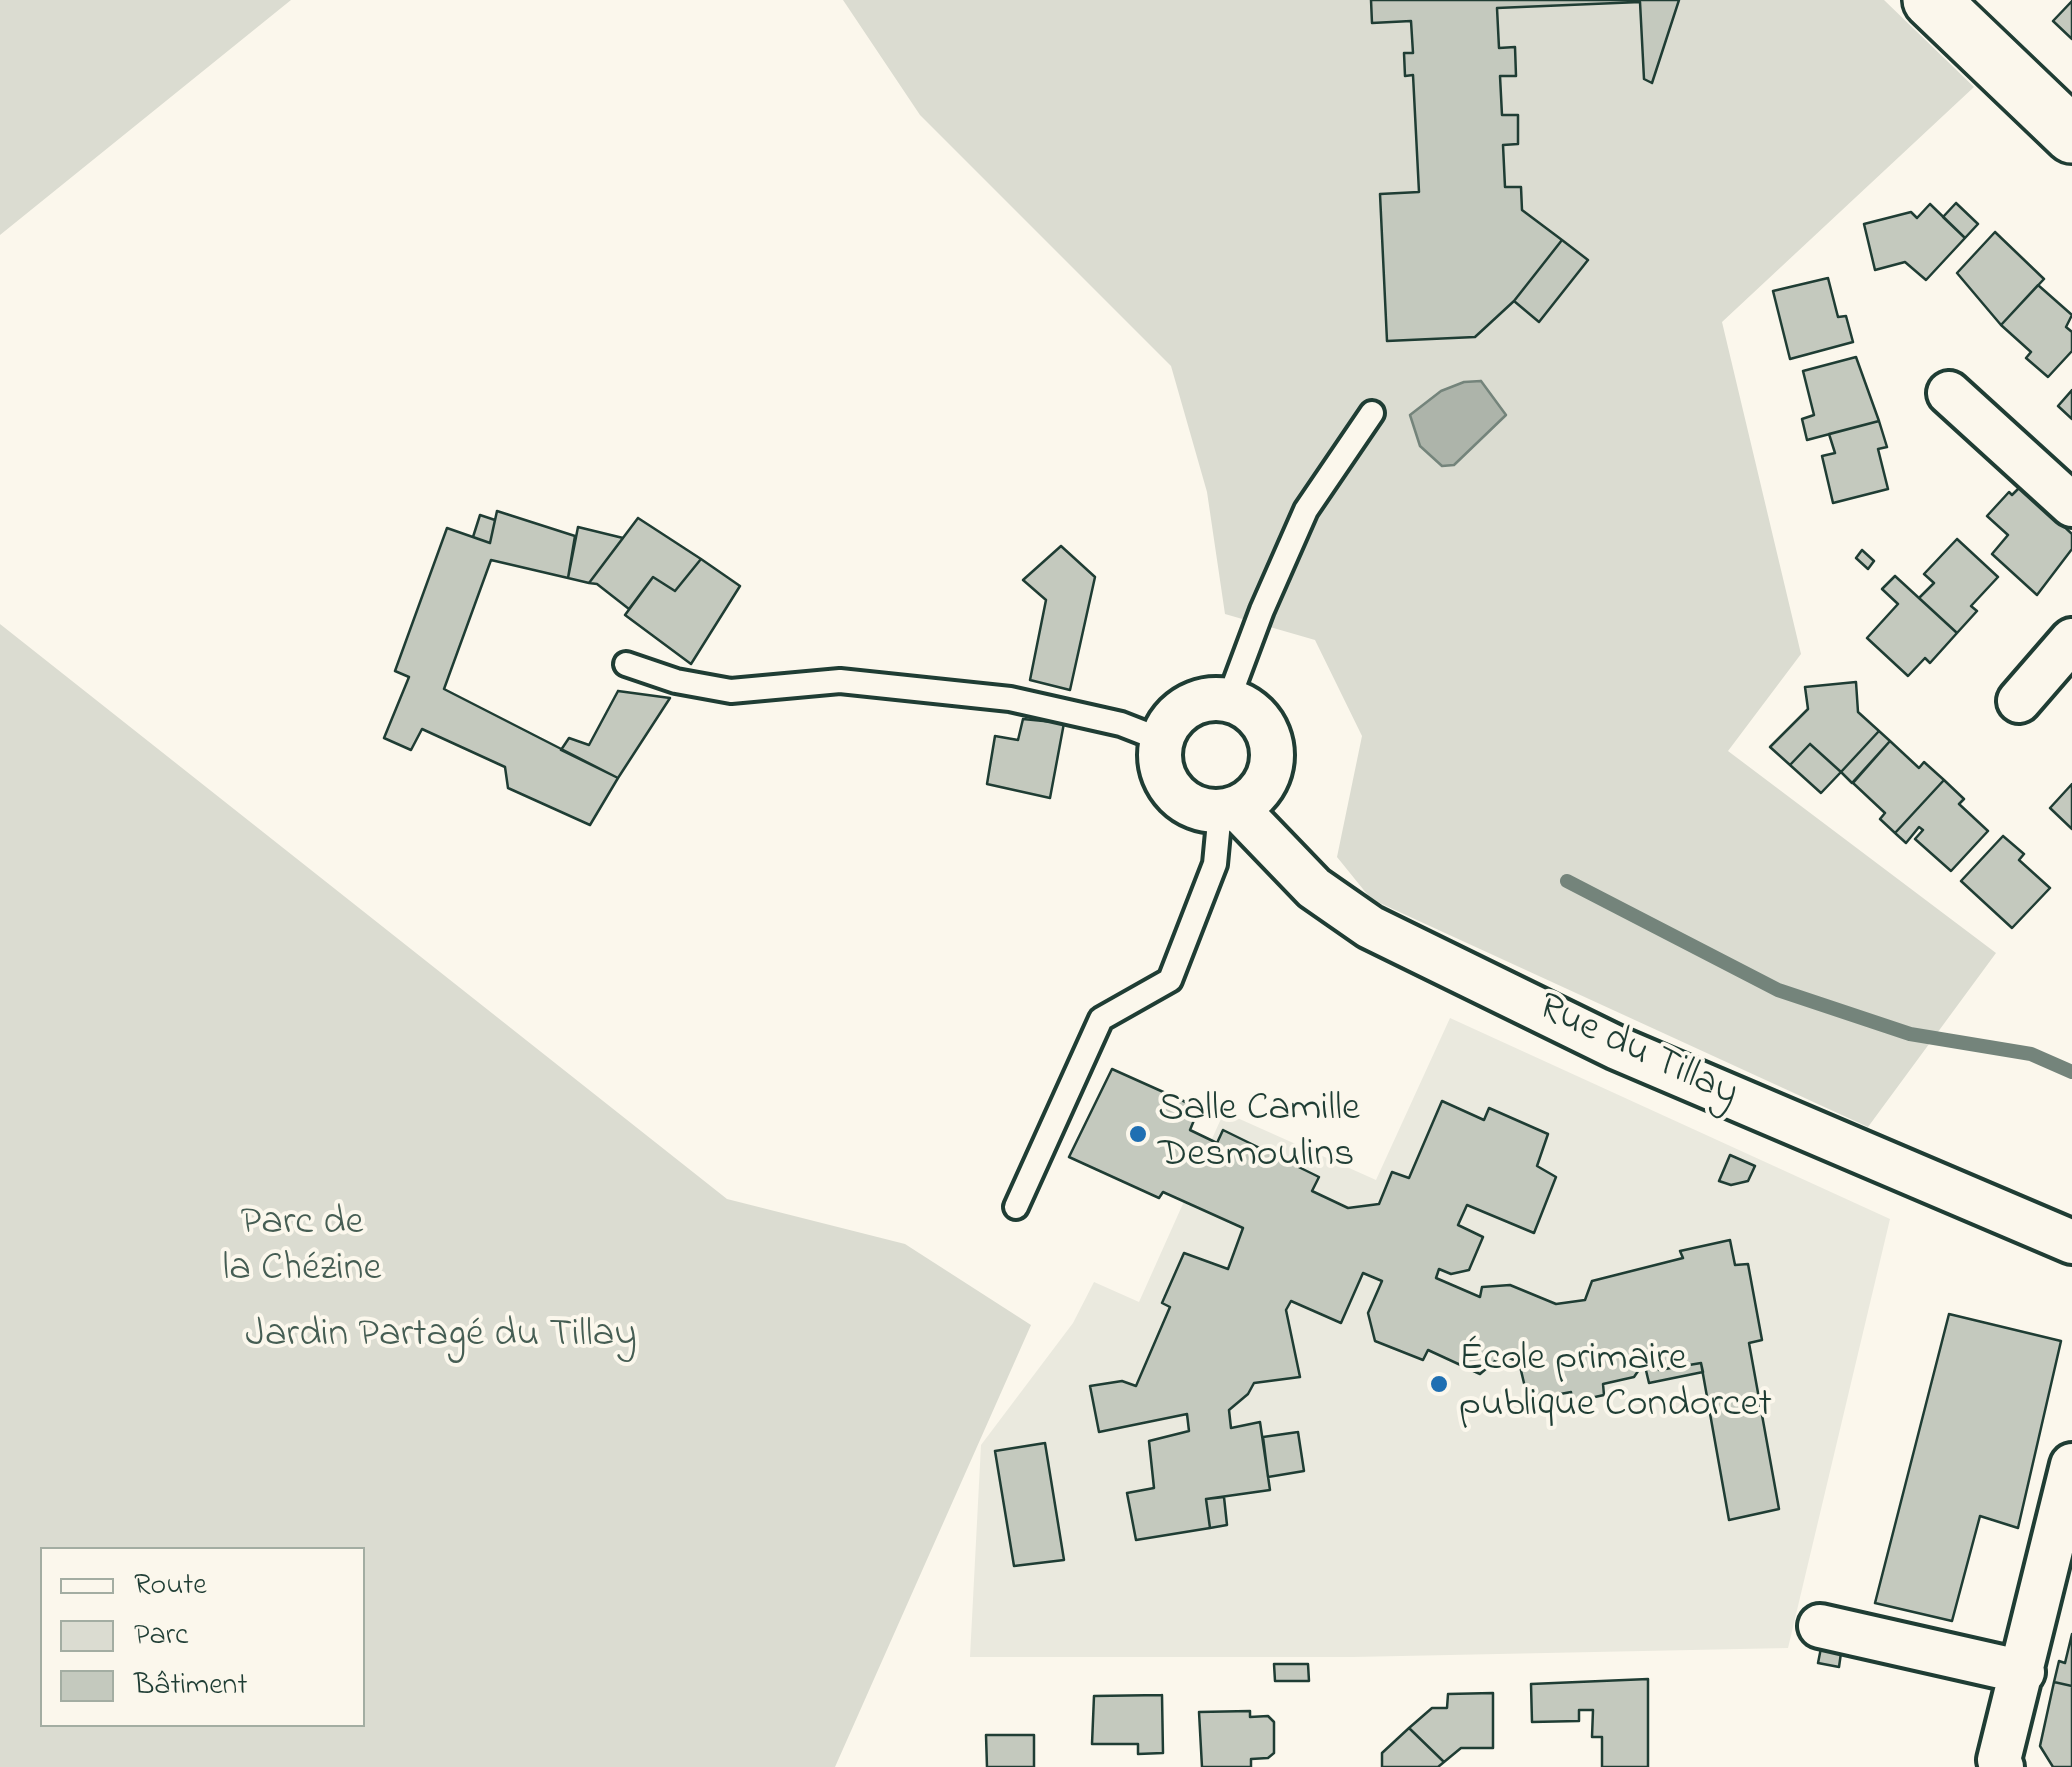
<!DOCTYPE html>
<html>
<head>
<meta charset="utf-8">
<style>
	body { margin:0 }
	#map { position:relative; width:2072px; height:1767px; overflow:hidden; background:#fbf7ec; font-family:"Indie Flower",sans-serif }
	canvas { display:block }
	.legend { position:absolute; left:40px; top:1547px; width:325px; height:180px; box-sizing:border-box; background:#fbf7ec; border:2px solid #a3ada2; margin:0; padding:12px 18px; list-style:none; font-size:30px; color:#1f3d34 }
	.legend li { display:flex; align-items:center; gap:20px; height:50px }
	.legend b { width:50px; border:2px solid #a3ada2 }
</style>
</head>
<body>
<div id="map">
<canvas width="2072" height="1767"></canvas>
<ul class="legend">
<li><b style="height:12px;background:#fbf7ec"></b>Route</li>
<li><b style="height:28px;background:#dbdcd1"></b>Parc</li>
<li><b style="height:28px;background:#c4c9be"></b>Bâtiment</li>
</ul>
</div>
<script>
const ctx = document.querySelector('canvas').getContext('2d');
ctx.lineJoin = 'round';
function fillPath(path, color) {
  ctx.fillStyle = color;
  ctx.fill(path, 'evenodd');
}
function shape(rows) {
  const path = new Path2D();
  for (const r of rows) {
    if (r.length === 3) {
      path.moveTo(r[0] + r[2], r[1]);
      path.arc(r[0], r[1], r[2], 0, 2 * Math.PI);
      continue;
    }
    path.moveTo(r[0], r[1]);
    for (let i = 2; i < r.length; i += 2) path.lineTo(r[i], r[i + 1]);
  }
  return path;
}
function strokePath(path, color, width, dash) {
  ctx.strokeStyle = color;
  ctx.lineWidth = width;
  ctx.lineCap = dash ? 'butt' : 'round';
  ctx.setLineDash(dash || []);
  ctx.stroke(path);
}
function drawText(font, color, halo, rows, align = 'center') {
  ctx.font = font + ' "Indie Flower",sans-serif';
  ctx.lineWidth = 8;
  ctx.setLineDash([]);
  ctx.textBaseline = 'middle';
  ctx.strokeStyle = halo;
  ctx.fillStyle = color;
  for (const [text, x, y, turn = 0] of rows) {
    ctx.save();
    ctx.translate(x, y);
    ctx.rotate((+turn || 0) * Math.PI / 180);
    ctx.textAlign = isNaN(turn) ? turn : align;
    if (halo) ctx.strokeText(text, 0, 0);
    ctx.fillText(text, 0, 0);
    ctx.restore();
  }
}
fillPath(shape([
	[1450,1018,1890,1219,1788,1648,1353,1657,970,1657,981,1445,1073,1323,1094,1282,1139,1302,1224,1112,1376,1180]
]), '#eae9de');
fillPath(shape([
	[0,0,291,0,0,235],
	[843,0,1884,0,1974,87,1722,322,1801,654,1728,751,1996,953,1868,1127,1371,899,1337,857,1362,736,1315,640,1225,614,1207,492,1171,366,920,115],
	[0,624,727,1199,905,1244,1031,1325,835,1767,0,1767],
	[42,1550,362,1550,362,1724,42,1724]
]), '#dbdcd1');
const water = shape([
	[1481,381,1506,415,1454,465,1442,466,1420,446,1410,415,1441,391,1464,382,1481,381]
]);
fillPath(water, '#adb4aa');
strokePath(water, '#74847b', 2.5);
strokePath(shape([
	[1567,881,1778,990,1910,1034,2031,1054,2072,1072]
]), '#74847b', 14);
const building = shape([
	[1371,0,1679,0,1652,83,1644,79,1640,2,1497,8,1499,48,1515,47,1516,76,1500,76,1502,115,1518,115,1518,144,1503,145,1505,187,1521,187,1522,210,1562,240,1514,301,1475,337,1387,341,1380,194,1419,192,1413,75,1405,76,1404,53,1413,53,1411,21,1372,23,1371,0],
	[2072,1,2072,39,2053,21,2072,1],
	[1956,203,1978,224,1965,238,1943,217,1956,203],
	[1930,204,1965,238,1926,280,1905,262,1875,270,1864,224,1911,212,1917,218,1930,204],
	[1995,232,2044,279,2001,325,1957,273,1995,232],
	[1562,240,1588,260,1539,322,1514,301,1562,240],
	[1828,278,1838,317,1846,316,1853,342,1790,359,1773,291,1828,278],
	[2038,285,2072,315,2066,327,2072,332,2072,351,2048,377,2026,358,2031,352,2001,325,2038,285],
	[1856,357,1879,421,1807,440,1802,419,1814,415,1803,371,1856,357],
	[2072,390,2072,419,2058,406,2072,390],
	[1879,421,1887,447,1878,449,1888,489,1833,503,1822,456,1835,453,1829,434,1879,421],
	[2021,486,2072,534,2072,549,2037,595,1992,554,2008,535,1987,516,2009,492,2012,495,2021,486],
	[497,511,575,536,568,578,491,560,444,689,618,778,590,825,508,788,505,767,422,729,411,750,384,738,409,677,395,671,447,528,490,543,497,511],
	[480,515,495,520,490,543,473,537,480,515],
	[638,518,701,559,675,591,653,577,629,609,597,584,589,583,638,518],
	[578,527,623,538,589,583,568,578,578,527],
	[1957,539,1998,577,1971,606,1977,611,1957,633,1919,598,1934,583,1924,574,1957,539],
	[1061,546,1095,577,1070,690,1030,680,1046,600,1023,580,1061,546],
	[1862,550,1874,561,1868,569,1856,558,1862,550],
	[701,559,740,586,691,664,625,615,653,577,675,591,701,559],
	[1895,576,1957,633,1930,663,1925,658,1908,676,1867,638,1898,604,1882,589,1895,576],
	[1856,682,1858,712,1879,731,1841,772,1810,744,1790,765,1770,747,1808,709,1805,687,1856,682],
	[618,691,670,698,618,778,561,750,569,738,589,745,618,691],
	[1023,719,1064,723,1050,798,987,784,995,736,1018,740,1023,719],
	[1879,731,1890,741,1852,783,1841,772,1879,731],
	[1890,741,1919,768,1924,762,1944,780,1895,833,1880,819,1885,813,1853,783,1890,741],
	[1810,744,1841,772,1821,793,1790,765,1810,744],
	[1944,780,1964,799,1959,804,1988,831,1951,871,1915,839,1923,830,1919,827,1906,843,1895,833,1944,780],
	[2072,784,2072,829,2050,808,2072,784],
	[2003,836,2024,854,2019,860,2050,888,2012,928,1961,881,2003,836],
	[1112,1069,1199,1108,1190,1130,1217,1143,1223,1130,1319,1177,1312,1191,1348,1208,1379,1204,1392,1172,1409,1178,1442,1101,1484,1120,1489,1108,1548,1134,1537,1166,1556,1177,1534,1233,1467,1205,1458,1225,1483,1237,1469,1270,1451,1274,1439,1269,1436,1278,1480,1297,1482,1287,1510,1285,1556,1304,1585,1300,1592,1281,1683,1258,1680,1251,1730,1240,1735,1265,1748,1264,1762,1340,1749,1343,1779,1509,1729,1520,1701,1363,1659,1370,1656,1359,1645,1361,1634,1377,1603,1384,1604,1395,1572,1402,1571,1392,1528,1400,1519,1362,1502,1355,1480,1374,1428,1350,1423,1360,1375,1341,1368,1313,1382,1281,1363,1273,1341,1323,1291,1301,1286,1310,1300,1377,1254,1383,1248,1394,1229,1410,1231,1428,1260,1422,1270,1490,1206,1499,1210,1528,1136,1540,1127,1493,1154,1488,1149,1441,1189,1431,1187,1414,1099,1432,1090,1386,1122,1381,1136,1386,1170,1307,1162,1303,1184,1253,1228,1269,1243,1228,1163,1192,1159,1198,1069,1157,1112,1069],
	[1730,1155,1755,1166,1748,1181,1731,1185,1719,1181,1730,1155],
	[1949,1314,2061,1341,2018,1528,1980,1516,1952,1621,1875,1603,1949,1314],
	[1656,1359,1659,1370,1701,1363,1703,1372,1649,1383,1644,1362,1656,1359],
	[1298,1432,1304,1471,1268,1477,1263,1437,1298,1432],
	[1045,1443,1064,1560,1014,1566,995,1451,1045,1443],
	[1224,1497,1227,1525,1210,1528,1206,1499,1224,1497],
	[2072,1634,2072,1686,2054,1682,2059,1661,2065,1663,2072,1634],
	[1821,1648,1841,1653,1839,1667,1818,1663,1821,1648],
	[1274,1664,1308,1664,1309,1681,1275,1681,1274,1664],
	[1648,1679,1648,1767,1602,1767,1602,1737,1592,1737,1593,1710,1579,1710,1579,1721,1532,1722,1531,1684,1648,1679],
	[2054,1682,2072,1686,2072,1767,2053,1767,2040,1746,2054,1682],
	[1493,1693,1493,1748,1461,1748,1444,1762,1409,1728,1432,1708,1447,1708,1448,1694,1493,1693],
	[1162,1695,1163,1753,1138,1754,1138,1744,1092,1744,1094,1696,1162,1695],
	[1250,1711,1250,1717,1268,1716,1274,1722,1274,1753,1268,1758,1251,1759,1251,1767,1202,1767,1199,1712,1250,1711],
	[1409,1728,1444,1762,1438,1767,1382,1767,1382,1753,1409,1728],
	[986,1735,1034,1735,1034,1767,987,1767,986,1735]
]);
fillPath(building, '#c4c9be');
strokePath(building, '#1f3d34', 2.5);
const lane = shape([
	[626,664,676,681,731,691,840,681,1010,699,1121,724,1162,740],
	[1228,701,1262,610,1306,510,1372,413],
	[1016,1207,1101,1019,1170,980,1215,864,1220,811]
]);
const street = shape([
	[1949,393,2072,505],
	[1216,755,56],
	[2019,701,2072,640],
	[1237,808,1314,888,1370,927,1617,1048,2072,1242],
	[1820,1626,2023,1672],
	[2002,1767,1999,1760,2072,1465]
]);
const secondary = shape([
	[1931,0,2072,135]
]);
strokePath(lane, '#1f3d34', 30);
strokePath(street, '#1f3d34', 50);
strokePath(secondary, '#1f3d34', 62);
strokePath(lane, '#fbf7ec', 22);
strokePath(street, '#fbf7ec', 42);
strokePath(secondary, '#fbf7ec', 55);
for (const [x, y, r, color] of [
	[1138,1134,10,"#1f6fb2"],
	[1439,1384,10,"#1f6fb2"]
]) {
  const dot = new Path2D();
  dot.arc(x, y, r, 0, 2 * Math.PI);
  ctx.fillStyle = color;
  ctx.fill(dot);
  strokePath(dot, '#fbf7ec', 4);
}
drawText('40px', '#1f3d34', '#fbf7ec', [
	["Rue du Tillay",1637,1053,25]
]);
drawText('40px', '#1f3d34', '#fbf7ec', [
	["Salle Camille",1158,1111],
	["Desmoulins",1158,1157],
	["École primaire",1459,1361],
	["publique Condorcet",1459,1407]
], 'left');
drawText('40px', '#455d53', '#fbf7ec', [
	["Parc de",302,1225],
	["la Chézine",302,1271],
	["Jardin Partagé du Tillay",441,1337]
]);
</script>
</body>
</html>
